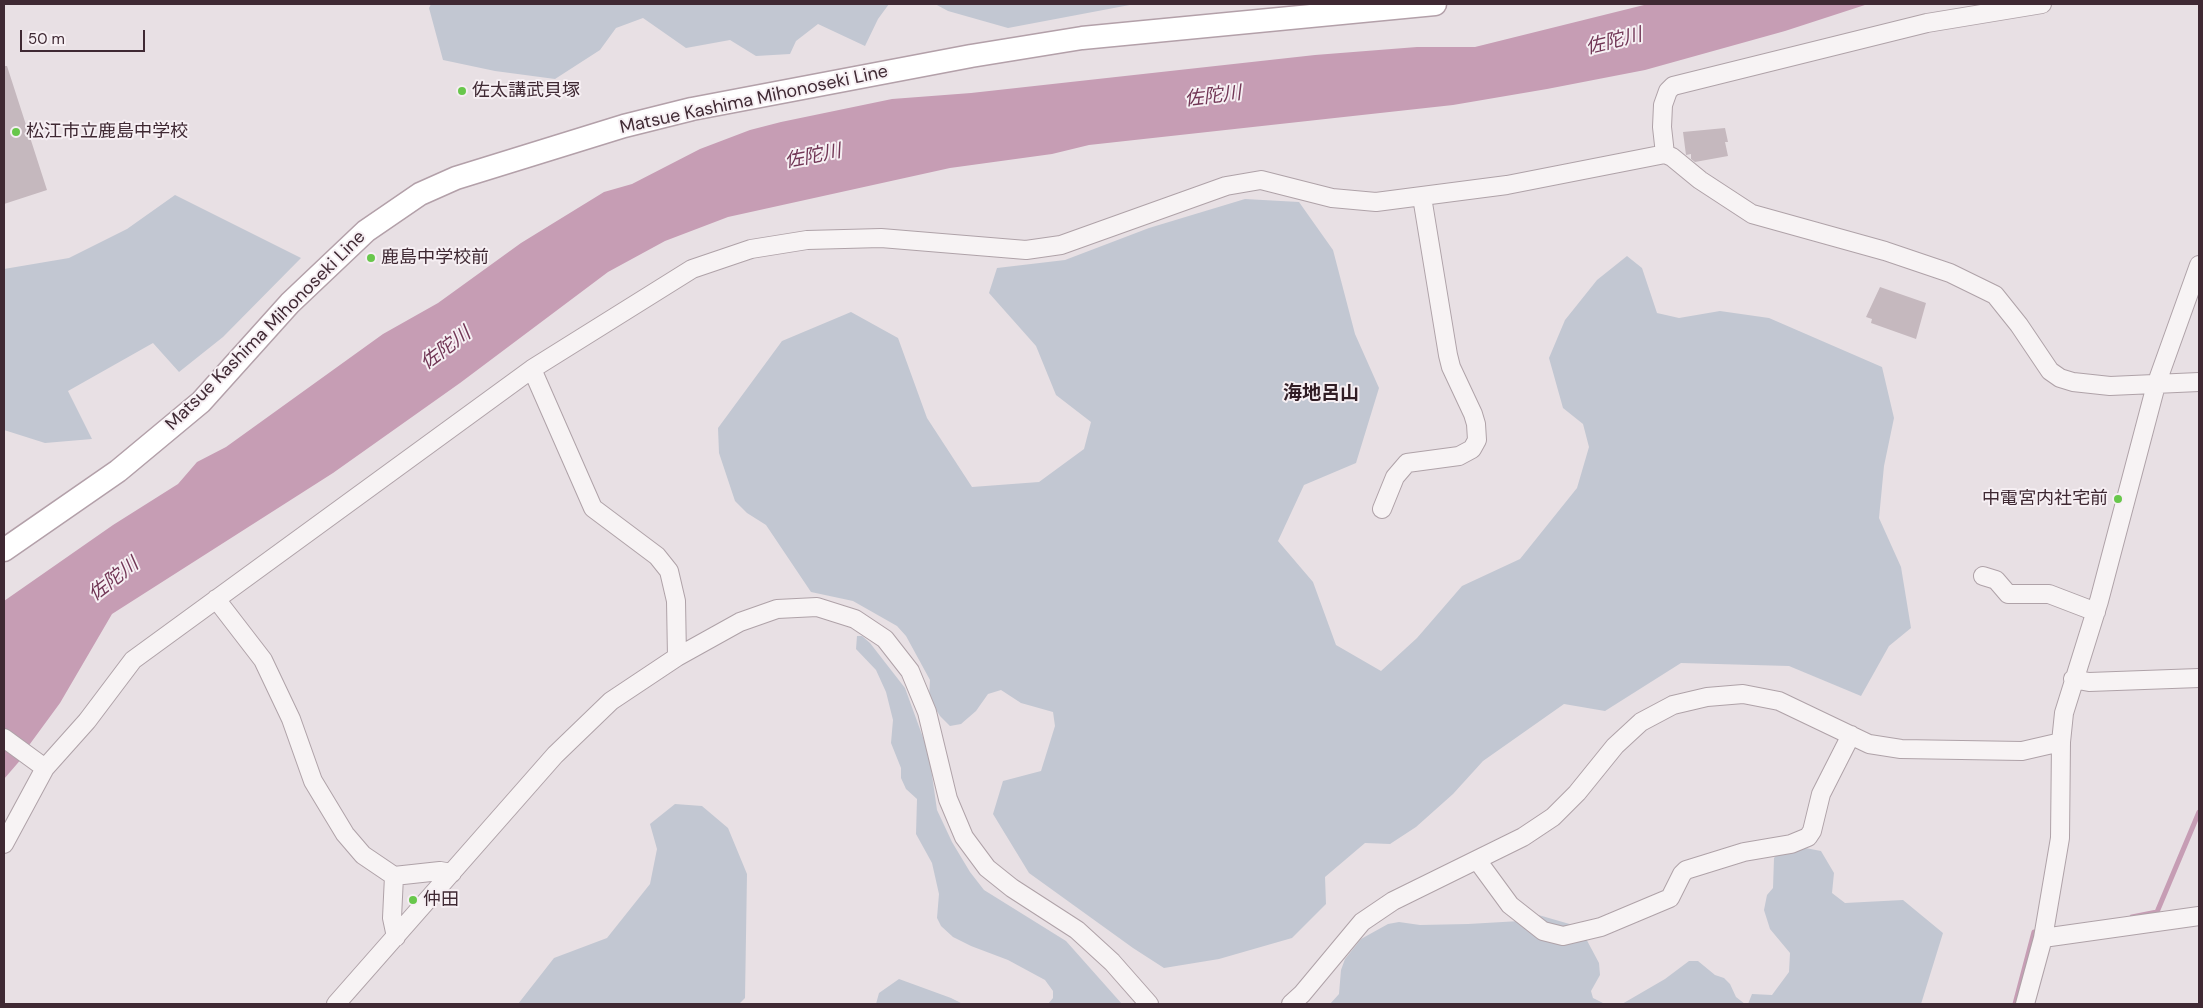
<!DOCTYPE html>
<html>
<head>
<meta charset="utf-8">
<style>
	body { margin:0 }
	#map { position:relative; width:2203px; height:1008px; overflow:hidden; background:#e8e0e4; font-family:"DM Sans",sans-serif }
	canvas { display:block }
	.frame { position:absolute; inset:0; border:5px solid #3f2933; pointer-events:none }
	.scale { position:absolute; left:20px; top:30px; width:125px; height:22px; box-sizing:border-box; border:2px solid #3f2933; border-top:0; padding-left:6px; font-size:15px; line-height:18px; white-space:nowrap; color:#3f2933; -webkit-text-stroke:4px #f6eff3; paint-order:stroke }
</style>
</head>
<body>
<div id="map">
<canvas width="2203" height="1008"></canvas>
<div class="frame"></div>
<div class="scale">50 m</div>
</div>
<script>
const ctx = document.querySelector('canvas').getContext('2d');
ctx.lineJoin = 'round';
function fillPath(path, color) {
  ctx.fillStyle = color;
  ctx.fill(path, 'evenodd');
}
function shape(rows) {
  const path = new Path2D();
  for (const r of rows) {
    path.moveTo(r[0], r[1]);
    for (let i = 2; i < r.length; i += 2) path.lineTo(r[i], r[i + 1]);
  }
  return path;
}
function strokePath(path, color, width, dash) {
  ctx.strokeStyle = color;
  ctx.lineWidth = width;
  ctx.lineCap = dash ? 'butt' : 'round';
  ctx.setLineDash(dash || []);
  ctx.stroke(path);
}
function drawText(font, color, halo, rows, align = 'center') {
  ctx.font = font + ' "DM Sans","Noto Sans JP",sans-serif';
  ctx.lineWidth = 4;
  ctx.setLineDash([]);
  ctx.textBaseline = 'middle';
  ctx.strokeStyle = halo;
  ctx.fillStyle = color;
  for (const [text, x, y, turn = 0] of rows) {
    ctx.save();
    ctx.translate(x, y);
    ctx.rotate((+turn || 0) * Math.PI / 180);
    ctx.textAlign = isNaN(turn) ? turn : align;
    if (halo) ctx.strokeText(text, 0, 0);
    ctx.fillText(text, 0, 0);
    ctx.restore();
  }
}
fillPath(shape([
	[431,4,889,4,878,19,865,46,818,24,796,41,790,54,756,56,730,40,686,48,643,18,616,28,600,50,555,79,495,71,443,60,429,8],
	[935,4,1135,4,1008,28,948,11],
	[175,195,301,258,223,337,179,372,153,343,68,391,92,439,45,443,4,430,4,269,69,258,127,229],
	[1245,199,1299,202,1333,250,1355,334,1379,388,1356,463,1304,485,1278,541,1313,582,1336,645,1381,671,1417,638,1462,586,1520,559,1577,488,1589,447,1583,424,1563,408,1549,358,1565,320,1597,280,1627,256,1642,268,1657,313,1679,318,1720,311,1769,318,1882,367,1894,418,1884,466,1879,518,1901,567,1911,628,1889,646,1861,696,1789,666,1681,663,1605,711,1564,704,1483,761,1453,794,1416,827,1390,844,1365,843,1325,877,1326,904,1292,938,1219,959,1164,968,1133,948,1029,873,993,814,1003,781,1041,771,1055,726,1053,712,1021,703,1001,690,988,694,976,711,961,724,950,726,940,716,929,698,930,680,906,636,897,626,853,601,811,592,766,525,747,513,735,501,719,453,718,428,782,341,851,312,898,338,927,418,972,487,1039,482,1084,449,1091,422,1056,395,1036,346,989,293,997,268,1065,260,1149,228],
	[857,636,862,636,870,643,905,688,929,754,937,810,952,842,970,872,984,890,1066,941,1122,1004,1048,1004,1053,998,1053,991,1045,980,1008,960,971,946,953,937,941,926,937,918,939,894,932,863,916,834,917,799,906,789,901,778,901,768,891,743,893,720,886,692,876,670,856,649],
	[675,804,702,806,728,828,747,874,745,998,739,1004,518,1004,554,958,607,938,650,884,657,849,650,824],
	[1795,846,1821,851,1834,873,1832,893,1845,903,1903,900,1943,933,1921,1004,1748,1004,1752,994,1772,995,1789,972,1790,953,1770,929,1764,910,1767,895,1773,888,1774,858,1781,850],
	[1535,914,1573,925,1583,933,1599,963,1600,975,1591,991,1593,998,1605,1004,1330,1004,1339,994,1341,970,1345,959,1361,939,1388,924,1399,922,1420,925,1468,924,1520,921],
	[1689,961,1698,961,1715,975,1724,978,1730,984,1736,997,1745,1004,1622,1004,1665,979],
	[899,979,951,998,963,1004,876,1004,879,993]
]), '#c2c7d2');
fillPath(shape([
	[1648,4,1868,4,1785,31,1645,70,1547,89,1453,105,1089,145,1052,154,950,168,728,217,665,241,608,272,460,383,333,473,112,614,60,703,27,748,4,731,4,601,113,525,178,484,197,462,226,447,383,334,438,303,521,243,604,192,632,184,700,149,750,130,781,122,892,99,971,93,1315,55,1417,47,1475,47],
	[4,743,23,757,4,779]
]), '#c69db4');
strokePath(shape([
	[2132,917,2157,912,2199,812],
	[2015,1004,2034,932]
]), '#c69db4', 5);
fillPath(shape([
	[4,66,7,66,47,190,4,204],
	[1725,128,1728,142,1725,142,1728,156,1695,162,1691,159,1691,154,1686,155,1683,132],
	[1880,287,1926,303,1916,339,1871,323,1872,319,1866,317]
]), '#c5b8be');
const minor = shape([
	[1665,154,1662,127,1663,105,1668,91,1673,86,1927,23,2042,4],
	[532,369,593,508,657,556,669,571,676,601,677,657],
	[1382,509,1395,477,1407,463,1459,456,1472,449,1477,440,1476,424,1473,414,1451,367,1448,355,1422,197],
	[1983,576,1996,580,2008,594,2049,594,2096,612],
	[216,599,263,660,291,719,313,781,345,834,363,855,394,876],
	[2073,679,2089,682,2199,678],
	[4,738,45,768],
	[4,844,45,768,87,721,133,660,532,369,692,269,751,249,807,240,881,238,1026,250,1061,245,1226,186,1261,180,1332,198,1376,202,1507,185,1665,154,1672,157,1700,180,1752,214,1885,251,1950,273,1995,295,2019,325,2050,371,2060,378,2073,382,2110,386,2199,382],
	[1477,860,1510,905,1543,931,1563,936,1601,927,1670,898,1682,874,1686,870,1744,852,1791,844,1808,837,1812,831,1821,794,1851,735],
	[396,937,392,918,394,876,440,871,452,873],
	[2043,938,2199,916],
	[336,1004,555,755,611,701,677,657,740,622,777,609,817,607,855,619,885,639,910,671,927,712,948,799,964,837,987,868,1012,888,1077,930,1112,962,1149,1004],
	[1291,1004,1302,994,1362,922,1393,901,1523,837,1553,817,1577,793,1615,746,1641,722,1673,705,1707,697,1743,694,1779,701,1869,744,1901,749,2022,751,2061,742],
	[2025,1004,2043,938,2060,838,2061,742,2064,713,2099,601,2156,385,2199,265]
]);
const major = shape([
	[4,550,118,471,201,402,290,303,366,231,420,194,456,178,624,126,692,109,971,56,1082,38,1435,4]
]);
strokePath(minor, '#afa2a8', 20);
strokePath(major, '#b3a0a9', 25);
strokePath(minor, '#f7f3f4', 18);
strokePath(major, '#fff', 22);
for (const [x, y, r, color] of [
	[462,91,5,"#68c74b"],
	[16,132,5,"#68c74b"],
	[371,258,5,"#68c74b"],
	[2118,499,5,"#68c74b"],
	[413,900,5,"#68c74b"]
]) {
  const dot = new Path2D();
  dot.arc(x, y, r, 0, 2 * Math.PI);
  ctx.fillStyle = color;
  ctx.fill(dot);
  strokePath(dot, '#f6eff3', 2);
}
drawText('18px', '#3f2933', '#f6eff3', [
	["佐太講武貝塚",472,91],
	["松江市立鹿島中学校",26,132],
	["鹿島中学校前",381,258],
	["中電宮内社宅前",2108,499,"right"],
	["仲田",423,900]
], 'left');
drawText('18px', '#3f2933', '#f6eff3', [
	["Matsue Kashima Mihonoseki Line",754,100,-12],
	["Matsue Kashima Mihonoseki Line",266,331,-45]
]);
drawText('italic 19px', '#713655', '#f6eff3', [
	["佐陀川",1614,42,-14],
	["佐陀川",1213,97,-7],
	["佐陀川",813,157,-11],
	["佐陀川",446,349,-37],
	["佐陀川",114,580,-38]
]);
drawText('bold 19px', '#301c24', '#f6eff3', [
	["海地呂山",1321,394]
]);
</script>
</body>
</html>
